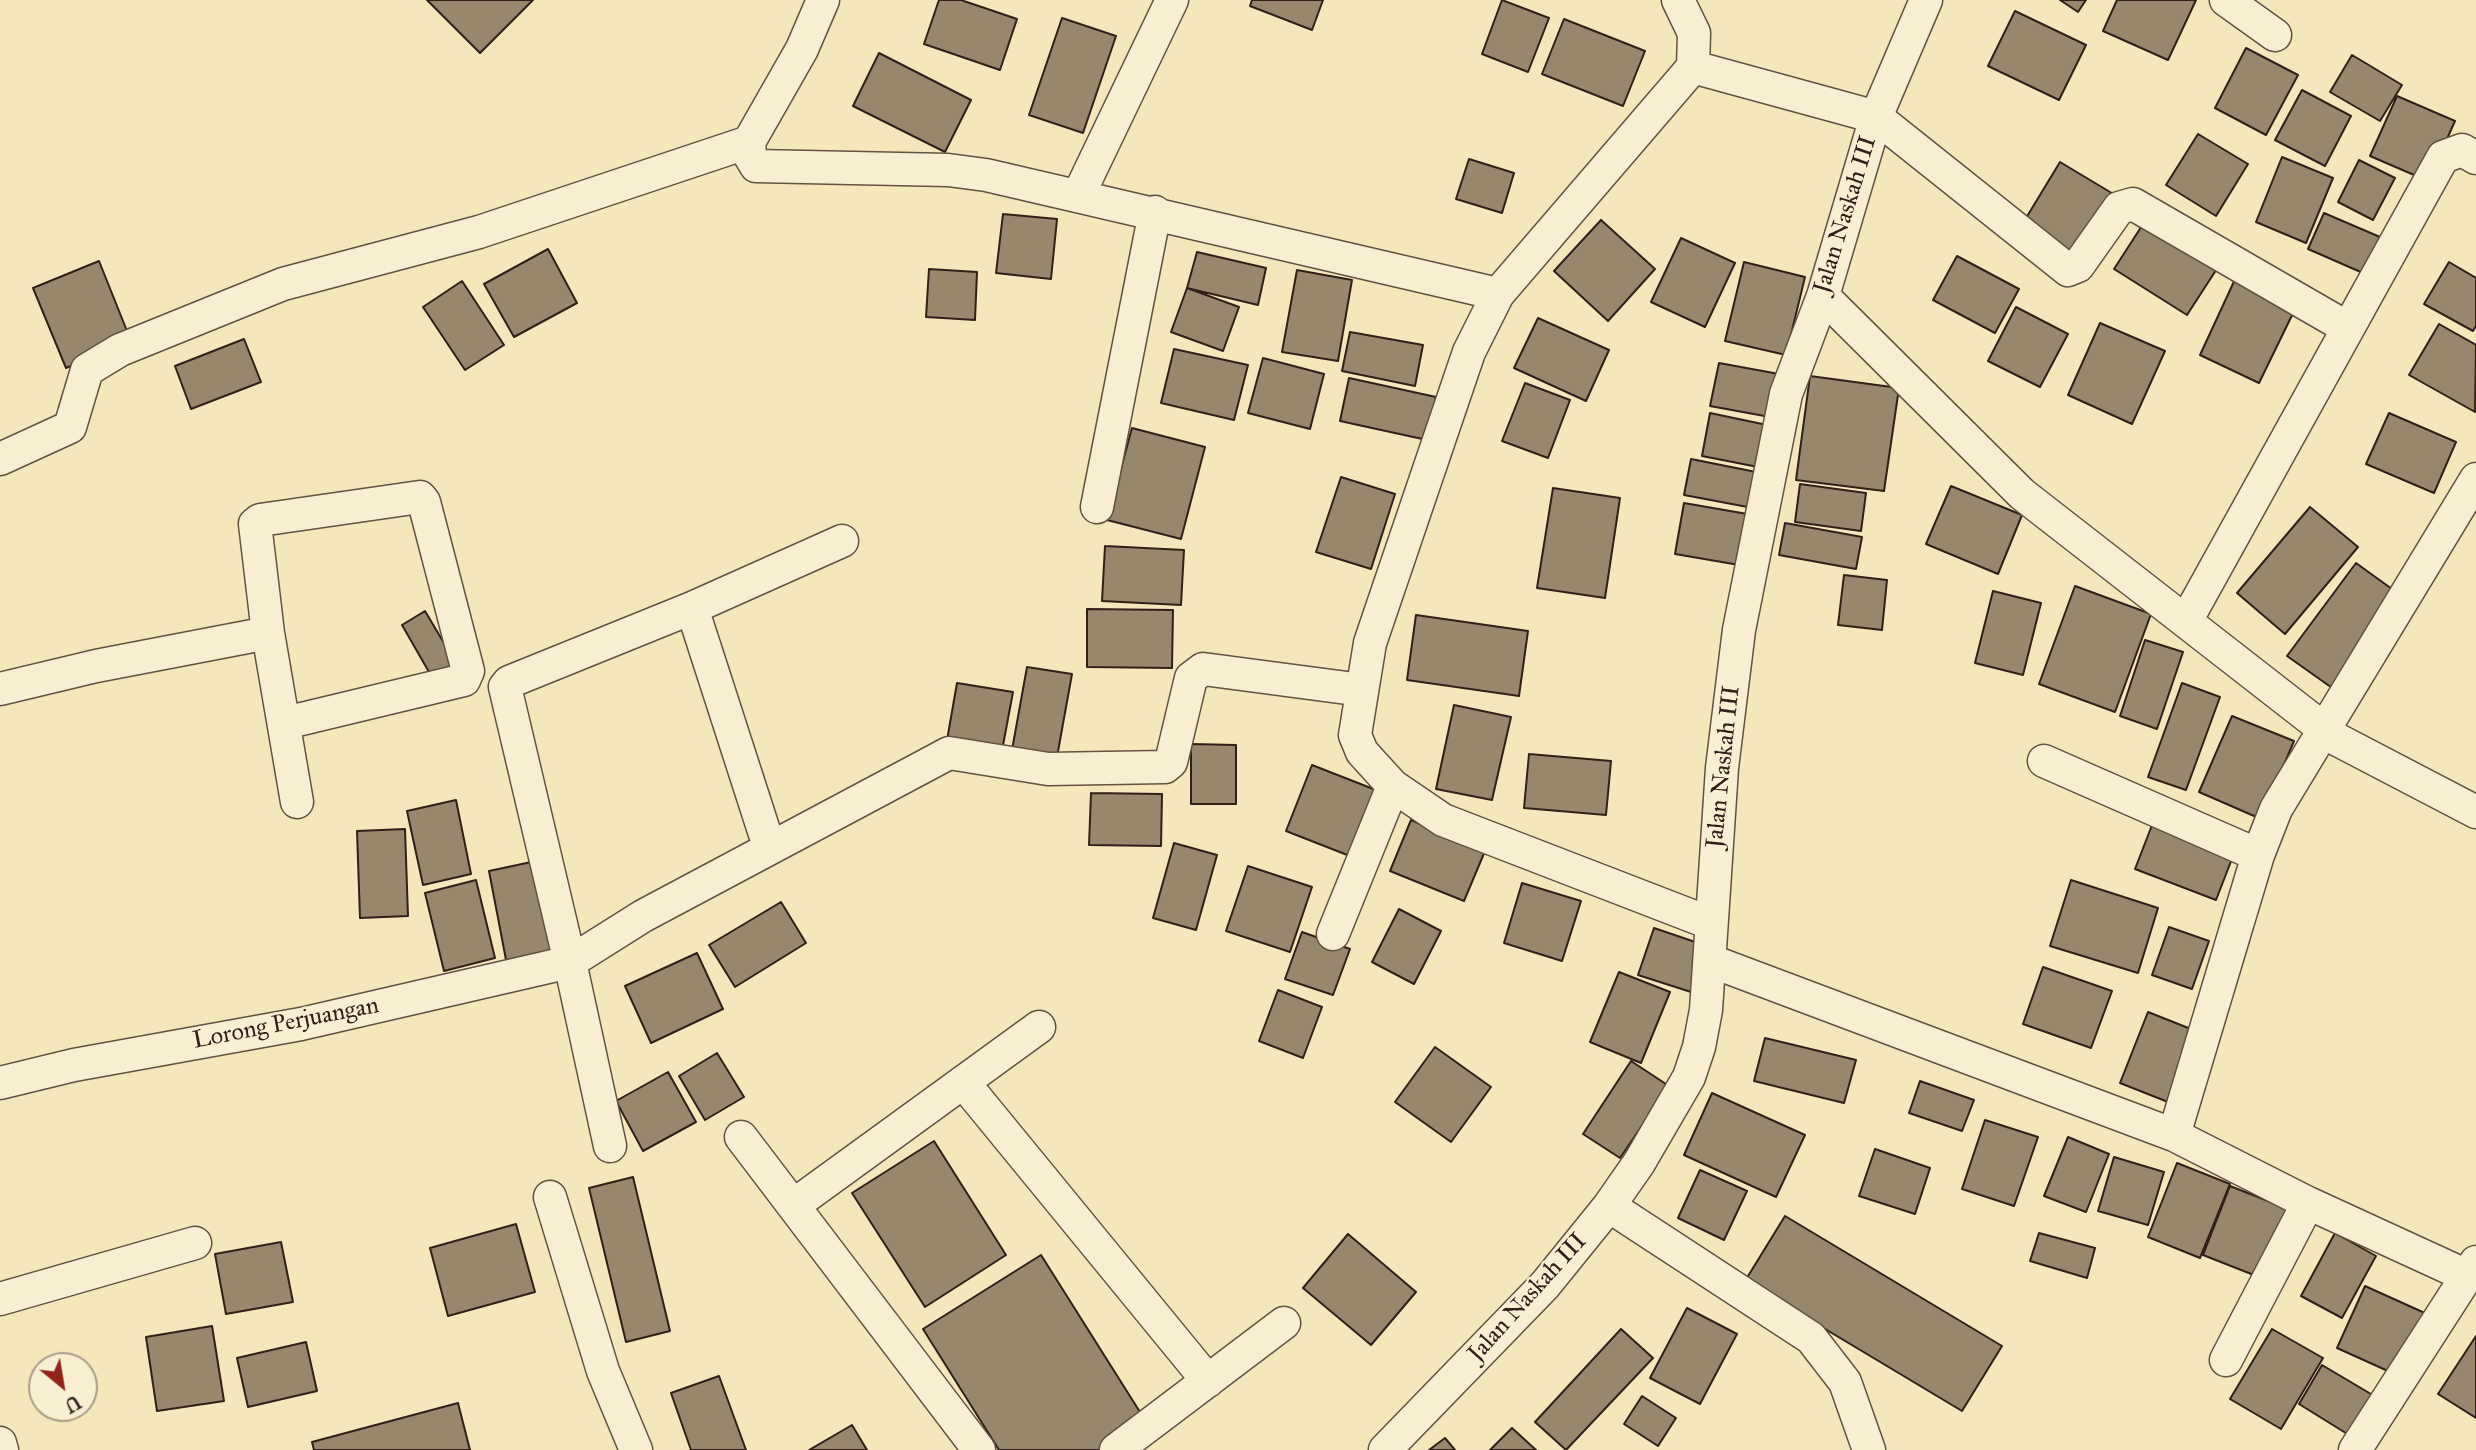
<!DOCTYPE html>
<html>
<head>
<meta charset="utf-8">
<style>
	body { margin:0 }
	#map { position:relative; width:2476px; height:1450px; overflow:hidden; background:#f4e7bc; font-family:"IM FELL Great Primer",serif }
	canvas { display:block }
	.north { position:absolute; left:28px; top:1352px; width:70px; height:70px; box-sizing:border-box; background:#f8efd3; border:2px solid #a99c88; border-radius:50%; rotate:150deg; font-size:19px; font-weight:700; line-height:28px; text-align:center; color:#322018 }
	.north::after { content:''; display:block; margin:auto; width:24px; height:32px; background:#8f2418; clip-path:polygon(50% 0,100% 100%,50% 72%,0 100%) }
</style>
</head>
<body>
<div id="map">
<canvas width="2476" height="1450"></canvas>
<div class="north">U</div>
</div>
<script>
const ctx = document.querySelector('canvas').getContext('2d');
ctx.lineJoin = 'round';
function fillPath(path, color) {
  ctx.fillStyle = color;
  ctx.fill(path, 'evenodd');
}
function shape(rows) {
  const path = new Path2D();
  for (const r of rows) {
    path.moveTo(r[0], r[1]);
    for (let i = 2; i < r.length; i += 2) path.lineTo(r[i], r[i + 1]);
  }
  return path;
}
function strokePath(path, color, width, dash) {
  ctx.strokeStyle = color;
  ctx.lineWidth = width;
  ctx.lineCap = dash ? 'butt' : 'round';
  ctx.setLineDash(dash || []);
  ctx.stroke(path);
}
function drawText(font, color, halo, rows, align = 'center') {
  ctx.font = font + ' "IM FELL Great Primer",serif';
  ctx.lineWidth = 5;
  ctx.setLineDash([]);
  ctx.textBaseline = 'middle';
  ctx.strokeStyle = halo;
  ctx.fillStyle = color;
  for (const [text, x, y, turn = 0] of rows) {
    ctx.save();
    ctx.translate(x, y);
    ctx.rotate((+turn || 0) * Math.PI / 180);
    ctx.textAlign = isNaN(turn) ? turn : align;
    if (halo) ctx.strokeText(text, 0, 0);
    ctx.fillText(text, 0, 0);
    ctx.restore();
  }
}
const building = shape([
	[427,0,533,0,480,53,427,0],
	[939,0,961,0,1017,19,1000,70,924,44,939,0],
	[1252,0,1323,0,1312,30,1250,6,1252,0],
	[1502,0,1549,18,1528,72,1482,54,1502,0],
	[2060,0,2086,0,2078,12,2060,0],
	[2117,0,2196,0,2168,60,2103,31,2117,0],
	[2015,11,2086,45,2059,100,1988,66,2015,11],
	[1062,18,1116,36,1083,133,1029,115,1062,18],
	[1564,19,1645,51,1623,106,1542,74,1564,19],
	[2246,48,2298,75,2266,135,2215,108,2246,48],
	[879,53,971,100,945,152,853,106,879,53],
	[2352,55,2402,85,2380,121,2330,92,2352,55],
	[2302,90,2351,116,2325,166,2275,140,2302,90],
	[2397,96,2455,121,2428,181,2370,156,2397,96],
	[2198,134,2248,164,2216,216,2166,185,2198,134],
	[2282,157,2333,178,2306,243,2256,222,2282,157],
	[1469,159,1514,173,1502,213,1456,199,1469,159],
	[2359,160,2395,178,2373,220,2338,202,2359,160],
	[2060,162,2115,195,2078,256,2023,223,2060,162],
	[2324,213,2380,237,2363,273,2308,249,2324,213],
	[1003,214,1057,219,1051,279,996,273,1003,214],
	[2147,218,2220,264,2187,315,2114,269,2147,218],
	[1601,220,1655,269,1608,321,1554,271,1601,220],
	[1681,238,1735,263,1705,327,1651,302,1681,238],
	[548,249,577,303,514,337,484,284,548,249],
	[1197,252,1266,268,1258,305,1187,288,1197,252],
	[1957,256,2019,289,1995,333,1933,300,1957,256],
	[99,261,131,341,66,368,33,288,99,261],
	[1744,262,1805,277,1786,355,1725,341,1744,262],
	[2449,262,2476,278,2476,326,2473,331,2424,304,2449,262],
	[929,269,977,272,975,320,926,317,929,269],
	[1297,270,1352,280,1338,361,1282,352,1297,270],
	[2237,275,2298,303,2259,383,2200,355,2237,275],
	[462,281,504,345,465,370,423,307,462,281],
	[1187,288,1239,307,1223,351,1171,332,1187,288],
	[2016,307,2068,334,2040,387,1988,361,2016,307],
	[1538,318,1609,350,1586,401,1514,368,1538,318],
	[2100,323,2165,351,2132,424,2068,395,2100,323],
	[2439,324,2476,345,2475,412,2409,375,2439,324],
	[1350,332,1423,345,1415,386,1342,371,1350,332],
	[244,339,261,382,191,409,175,366,244,339],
	[1174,349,1248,365,1234,420,1161,403,1174,349],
	[1263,358,1324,374,1310,429,1248,413,1263,358],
	[1719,363,1779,374,1770,417,1710,406,1719,363],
	[1810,376,1899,388,1884,491,1796,480,1810,376],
	[1349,378,1436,397,1427,440,1340,421,1349,378],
	[1525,383,1570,400,1548,458,1502,441,1525,383],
	[1710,413,1767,425,1758,467,1702,456,1710,413],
	[2389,413,2456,442,2434,493,2366,464,2389,413],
	[1132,428,1205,447,1181,539,1107,520,1132,428],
	[1691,459,1761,473,1753,508,1684,495,1691,459],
	[1341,477,1395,494,1371,569,1316,552,1341,477],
	[1800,484,1866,493,1861,531,1795,522,1800,484],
	[1951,486,2022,515,1998,574,1926,544,1951,486],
	[1553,488,1620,498,1605,598,1537,588,1553,488],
	[1684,503,1753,515,1745,566,1675,554,1684,503],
	[2310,507,2358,547,2285,634,2237,593,2310,507],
	[1785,523,1862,537,1856,569,1779,555,1785,523],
	[1105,546,1184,550,1181,605,1102,601,1105,546],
	[2356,563,2403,597,2335,690,2287,656,2356,563],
	[1844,575,1887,580,1882,630,1838,625,1844,575],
	[2075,586,2151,614,2115,712,2039,684,2075,586],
	[1993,591,2041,603,2023,675,1975,663,1993,591],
	[1087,609,1173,610,1172,668,1087,667,1087,609],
	[425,611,457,665,433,679,402,625,425,611],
	[1416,615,1528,631,1519,696,1407,680,1416,615],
	[2145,640,2183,652,2157,729,2120,716,2145,640],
	[1027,667,1072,674,1057,757,1012,750,1027,667],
	[957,683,1013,692,1001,756,946,746,957,683],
	[2182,683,2220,697,2186,790,2148,777,2182,683],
	[1454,705,1511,717,1492,800,1436,789,1454,705],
	[2232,716,2294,741,2261,819,2199,792,2232,716],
	[1191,744,1236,745,1236,804,1191,804,1191,744],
	[1529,754,1611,761,1606,815,1524,808,1529,754],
	[1312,765,1381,792,1355,858,1286,831,1312,765],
	[1091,793,1162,794,1161,846,1089,845,1091,793],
	[456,800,471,874,423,885,407,811,456,800],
	[1411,820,1485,851,1464,901,1390,871,1411,820],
	[2154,820,2235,851,2216,900,2135,869,2154,820],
	[405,829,408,916,360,918,357,831,405,829],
	[1174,843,1217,855,1196,930,1153,918,1174,843],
	[536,861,555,955,507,965,489,871,536,861],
	[1248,866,1312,887,1290,952,1226,931,1248,866],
	[476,880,495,958,444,971,425,893,476,880],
	[2071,880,2158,908,2138,973,2050,946,2071,880],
	[1522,883,1581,901,1562,961,1504,943,1522,883],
	[781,902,806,943,735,987,709,945,781,902],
	[1399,909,1441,931,1414,984,1372,962,1399,909],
	[2169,927,2209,941,2192,989,2152,975,2169,927],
	[1654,928,1707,946,1691,992,1638,975,1654,928],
	[1302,932,1350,949,1333,995,1285,979,1302,932],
	[697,953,723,1009,651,1043,625,986,697,953],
	[2043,967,2112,991,2091,1048,2023,1024,2043,967],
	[1619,972,1670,992,1641,1063,1590,1042,1619,972],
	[1278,990,1322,1007,1303,1058,1259,1041,1278,990],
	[2148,1012,2196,1031,2168,1102,2120,1083,2148,1012],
	[1765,1038,1856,1060,1844,1103,1754,1081,1765,1038],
	[1435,1047,1491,1087,1451,1142,1395,1102,1435,1047],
	[717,1053,744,1097,705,1120,679,1076,717,1053],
	[1631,1061,1669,1086,1620,1158,1583,1134,1631,1061],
	[668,1072,696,1122,643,1151,616,1101,668,1072],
	[1920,1081,1974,1100,1962,1131,1909,1113,1920,1081],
	[1712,1093,1805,1135,1776,1197,1684,1155,1712,1093],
	[1985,1120,2038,1137,2014,1206,1962,1189,1985,1120],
	[2068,1137,2109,1154,2086,1212,2044,1196,2068,1137],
	[934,1141,1006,1255,925,1307,852,1193,934,1141],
	[1875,1149,1930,1168,1915,1214,1859,1196,1875,1149],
	[2114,1157,2164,1172,2148,1225,2098,1211,2114,1157],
	[2177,1163,2230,1184,2200,1258,2148,1237,2177,1163],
	[1700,1170,1747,1191,1724,1240,1678,1218,1700,1170],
	[633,1177,670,1331,626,1342,589,1188,633,1177],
	[2230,1186,2291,1210,2264,1279,2203,1255,2230,1186],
	[1785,1216,2002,1346,1962,1411,1745,1281,1785,1216],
	[516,1224,535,1292,448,1316,430,1248,516,1224],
	[2039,1233,2095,1248,2087,1278,2030,1261,2039,1233],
	[2335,1233,2376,1256,2342,1318,2301,1296,2335,1233],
	[1348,1234,1416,1292,1371,1345,1303,1288,1348,1234],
	[281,1242,293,1302,226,1314,215,1254,281,1242],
	[1041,1255,1145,1420,1098,1450,999,1450,923,1329,1041,1255],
	[2365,1286,2427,1314,2399,1376,2337,1348,2365,1286],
	[1687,1308,1737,1334,1700,1404,1650,1378,1687,1308],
	[212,1326,224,1401,157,1411,146,1337,212,1326],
	[1621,1329,1653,1358,1566,1450,1535,1422,1621,1329],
	[2272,1329,2323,1358,2281,1429,2230,1399,2272,1329],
	[2476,1336,2476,1418,2438,1394,2476,1336],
	[306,1342,317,1391,248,1407,237,1358,306,1342],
	[2322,1365,2381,1400,2357,1440,2299,1404,2322,1365],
	[719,1376,746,1450,691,1450,671,1393,719,1376],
	[1642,1396,1676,1418,1658,1446,1624,1424,1642,1396],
	[458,1403,470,1450,314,1450,312,1442,458,1403],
	[852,1425,867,1450,809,1450,852,1425],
	[1512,1428,1536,1450,1490,1450,1512,1428],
	[1445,1438,1455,1450,1429,1450,1445,1438]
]);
fillPath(building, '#97876d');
strokePath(building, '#322018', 2);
const minor = shape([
	[823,0,802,49,749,142,750,156,756,166,948,170,986,175,1498,294],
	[1678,0,1694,33,1693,67,1498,294,1469,352,1370,643,1355,735,1362,752,1393,786,1443,820,1710,923],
	[2226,0,2275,35],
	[1693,67,1876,117,2068,270,2078,266,2119,208,2133,204,2346,327],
	[1079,194,1172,0],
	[1823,296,2022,494,2338,740,2476,812],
	[0,459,70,427,87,370,120,350,283,284,479,232,749,142],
	[1097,507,1155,212],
	[692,608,765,834],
	[2186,621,2443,157,2462,150,2476,158],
	[0,689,96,666,268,633],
	[285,723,464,680,468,671,424,502,420,497,260,520,255,524,268,633,297,802],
	[2044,761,2258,855],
	[1333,934,1393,786],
	[1711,961,2174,1135,2308,1203,2467,1276],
	[963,1082,1208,1381],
	[0,1083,74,1065,301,1024,570,962,643,916,949,753,1048,769,1165,767,1171,762,1191,678,1203,669,1362,690],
	[2174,1135,2258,855,2276,809,2476,479],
	[741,1137,979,1450],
	[610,1146,570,962,505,687,509,682,692,608,842,541],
	[550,1197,603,1371,636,1450],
	[794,1205,1039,1027],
	[1609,1206,1811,1338,1845,1382,1869,1450],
	[0,1299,195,1243],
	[2226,1360,2308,1203],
	[0,1443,2,1450],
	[1116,1450,1284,1323],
	[1385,1450,1545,1285,1609,1206,1639,1163,1689,1077,1699,1047,1706,1010,1722,768,1739,630,1786,394,1823,296,1876,117,1926,0],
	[2355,1450,2476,1262]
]);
strokePath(minor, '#625241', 35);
strokePath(minor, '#f8efd3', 32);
drawText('24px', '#322018', '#f8efd3', [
	["Jalan Naskah III",1846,215,-73],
	["Jalan Naskah III",1724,767,-84],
	["Lorong Perjuangan",286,1024,-11],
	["Jalan Naskah III",1528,1298,-48]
]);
</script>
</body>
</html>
